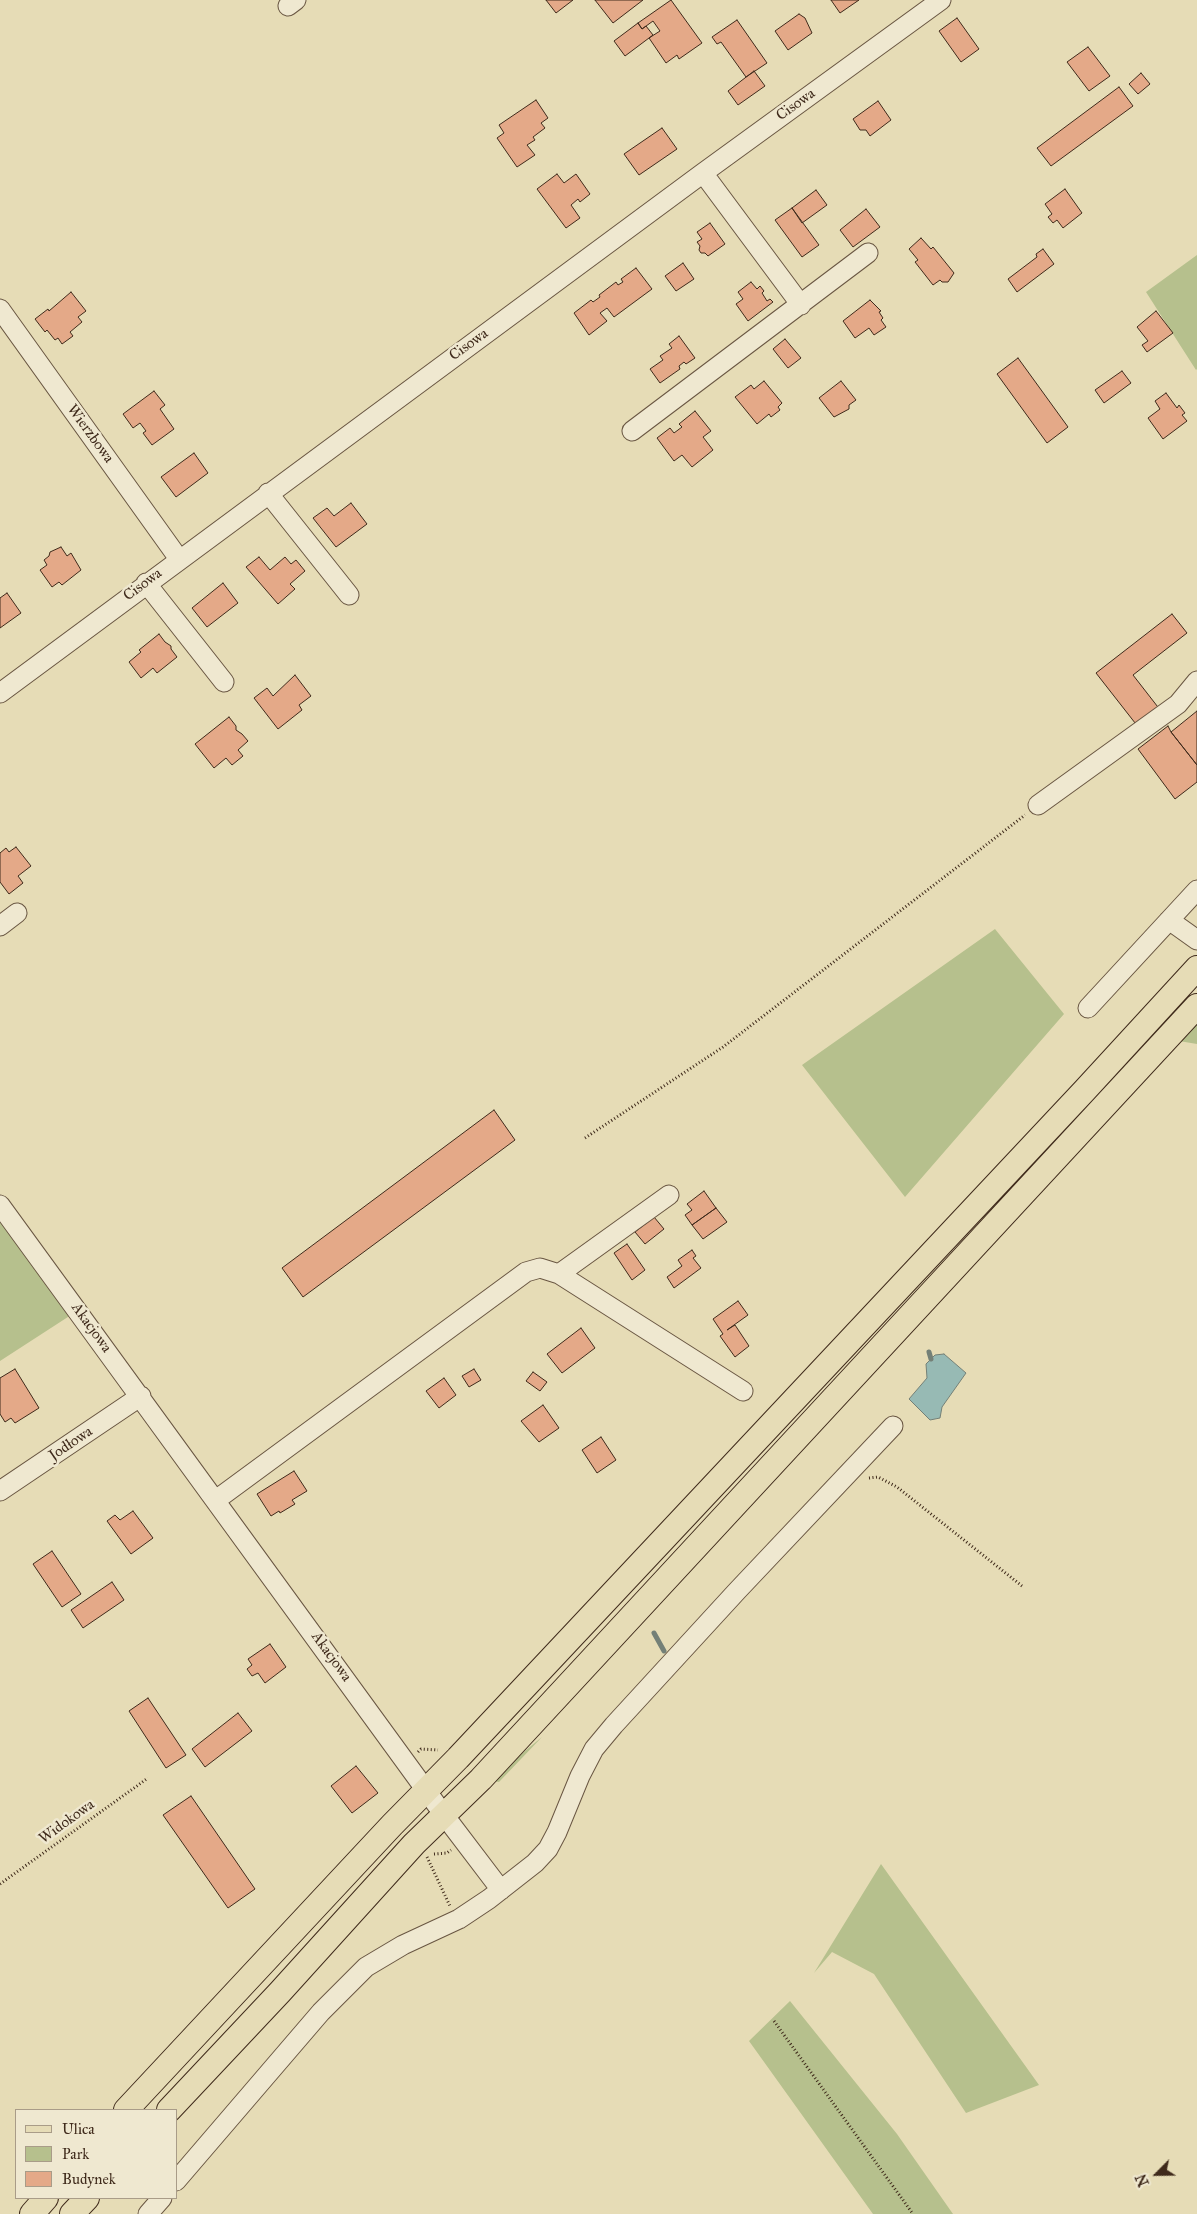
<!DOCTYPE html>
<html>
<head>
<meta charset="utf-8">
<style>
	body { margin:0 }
	#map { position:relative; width:1197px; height:2214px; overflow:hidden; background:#e6dcb6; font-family:"IM FELL Great Primer",serif }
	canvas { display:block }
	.legend { position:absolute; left:15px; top:2109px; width:162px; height:90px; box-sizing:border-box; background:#efe8d0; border:1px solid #a99c88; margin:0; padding:6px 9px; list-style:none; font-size:15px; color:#3f2a1b }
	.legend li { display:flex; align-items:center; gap:10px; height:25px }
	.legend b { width:25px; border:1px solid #a99c88 }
	.north { position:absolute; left:1132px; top:2149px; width:50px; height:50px; -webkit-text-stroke:4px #efe8d0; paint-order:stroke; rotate:247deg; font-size:14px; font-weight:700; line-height:20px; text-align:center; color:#3f2a1b }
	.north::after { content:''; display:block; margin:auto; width:18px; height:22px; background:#3f2a1b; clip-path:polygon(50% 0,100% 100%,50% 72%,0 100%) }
</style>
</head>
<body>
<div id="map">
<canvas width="1197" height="2214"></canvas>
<ul class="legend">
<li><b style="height:6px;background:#e6dcb6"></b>Ulica</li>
<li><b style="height:14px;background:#b6c08d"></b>Park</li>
<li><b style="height:14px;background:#e4a988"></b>Budynek</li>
</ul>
<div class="north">N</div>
</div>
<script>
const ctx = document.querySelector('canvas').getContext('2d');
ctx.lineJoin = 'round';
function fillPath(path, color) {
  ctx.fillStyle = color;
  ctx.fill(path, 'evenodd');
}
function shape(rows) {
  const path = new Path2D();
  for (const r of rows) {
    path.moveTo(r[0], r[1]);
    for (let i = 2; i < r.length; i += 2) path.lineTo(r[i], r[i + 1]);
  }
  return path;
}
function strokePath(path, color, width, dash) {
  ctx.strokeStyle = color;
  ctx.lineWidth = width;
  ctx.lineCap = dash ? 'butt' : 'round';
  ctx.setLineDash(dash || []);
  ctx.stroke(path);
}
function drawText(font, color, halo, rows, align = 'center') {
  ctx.font = font + ' "IM FELL Great Primer",serif';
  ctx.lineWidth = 5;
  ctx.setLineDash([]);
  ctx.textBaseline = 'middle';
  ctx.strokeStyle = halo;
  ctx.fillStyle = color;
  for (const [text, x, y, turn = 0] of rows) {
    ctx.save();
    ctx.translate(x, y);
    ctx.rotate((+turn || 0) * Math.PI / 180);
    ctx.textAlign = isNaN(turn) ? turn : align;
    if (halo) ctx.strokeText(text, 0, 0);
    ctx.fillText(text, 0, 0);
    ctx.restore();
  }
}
fillPath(shape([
	[1197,255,1197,369,1196,370,1146,292],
	[995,929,1064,1014,905,1197,802,1065],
	[1197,1022,1197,1044,1179,1041],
	[0,1217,71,1315,0,1361],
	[542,1737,499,1782,492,1781,503,1769],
	[881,1864,1039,2085,966,2113,874,1974,832,1952,814,1973],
	[790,2001,897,2134,953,2214,873,2214,749,2041]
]), '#b6c08d');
const water = shape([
	[944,1354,966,1373,942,1407,940,1418,930,1420,909,1399,927,1378,926,1364,935,1355,944,1354]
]);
fillPath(water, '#97bab4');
strokePath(water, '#748077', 1);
strokePath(shape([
	[929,1352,931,1359],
	[654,1633,664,1651]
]), '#748077', 5);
const building = shape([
	[546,0,573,0,556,13,546,0],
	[595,0,643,0,613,23,595,0],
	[671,0,702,43,679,59,677,55,666,63,649,38,660,31,653,21,642,29,638,23,671,0],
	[831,0,859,0,840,13,831,0],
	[799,14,805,18,812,33,788,50,775,31,799,14],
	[957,18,979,49,961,62,939,31,957,18],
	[737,20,767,63,746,77,721,42,717,44,712,37,737,20],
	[638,23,642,29,646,26,653,35,625,56,614,41,638,23],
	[1088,47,1110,76,1089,91,1067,62,1088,47],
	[754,71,765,86,738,105,728,91,754,71],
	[1141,73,1150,84,1138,94,1129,84,1141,73],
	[1119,87,1133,106,1051,166,1037,148,1119,87],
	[536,100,548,118,541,123,545,128,533,137,535,140,527,145,535,155,517,167,497,138,504,133,499,125,536,100],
	[878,101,891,120,870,136,866,130,860,130,853,119,878,101],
	[662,128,677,149,639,175,624,154,662,128],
	[557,174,564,183,576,174,590,194,580,202,578,199,571,205,580,218,566,228,537,189,557,174],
	[1065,189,1082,213,1063,228,1057,220,1053,223,1048,217,1052,214,1045,204,1065,189],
	[816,190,827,205,802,223,792,208,816,190],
	[792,208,819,245,802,257,775,220,792,208],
	[866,209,880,227,853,247,840,230,866,209],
	[710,223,725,244,708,256,705,253,701,253,699,250,700,246,697,242,702,239,697,232,710,223],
	[921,238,931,249,933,247,954,273,948,282,942,282,940,280,933,285,915,262,918,260,909,249,921,238],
	[1043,249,1054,264,1017,292,1008,279,1037,257,1036,254,1043,249],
	[683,263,694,279,676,291,665,276,683,263],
	[636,268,652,289,614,317,607,308,600,313,607,321,589,335,574,313,591,300,593,302,600,297,599,295,616,282,618,285,623,282,621,279,636,268],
	[751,282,757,289,760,286,764,291,762,293,767,301,770,299,773,302,748,321,736,304,743,299,738,292,751,282],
	[71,292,86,311,78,317,82,322,70,332,73,336,62,344,58,338,55,340,47,330,45,332,35,319,48,309,49,311,71,292],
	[870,300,881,311,879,312,883,318,881,320,886,327,874,335,869,328,855,338,843,321,870,300],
	[1156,311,1173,333,1147,352,1142,345,1148,341,1137,327,1156,311],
	[679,336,695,358,686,364,684,362,679,366,680,369,660,383,650,369,663,360,660,356,672,348,669,344,679,336],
	[785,339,801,358,788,368,773,349,785,339],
	[1018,358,1068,427,1047,443,997,374,1018,358],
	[1122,371,1131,383,1104,403,1095,390,1122,371],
	[764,381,782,403,778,407,780,410,771,417,769,414,757,424,735,397,751,385,754,389,764,381],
	[841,381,856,400,849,405,849,409,834,417,819,398,841,381],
	[154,391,165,405,160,409,174,429,152,445,143,433,146,431,140,423,133,428,123,414,154,391],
	[1166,393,1177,408,1179,405,1185,413,1182,415,1187,421,1163,439,1148,418,1160,409,1155,401,1166,393],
	[695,411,711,431,703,437,713,450,692,467,682,455,674,461,657,438,670,428,674,433,682,427,679,424,695,411],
	[194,453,208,473,176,497,161,477,194,453],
	[351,503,367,524,336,547,313,518,327,508,334,516,351,503],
	[61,547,67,556,71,553,81,570,62,585,59,582,52,587,40,570,47,565,44,560,49,556,50,552,61,547],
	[259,557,270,570,285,557,291,564,296,560,305,571,290,584,295,589,278,604,246,567,259,557],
	[223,583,238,603,207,627,192,608,223,583],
	[7,593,21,613,0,628,0,598,7,593],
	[1172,614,1187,633,1133,675,1161,711,1139,728,1096,673,1172,614],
	[159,634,165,642,171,646,171,649,177,657,157,673,153,668,141,678,129,662,141,652,139,650,159,634],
	[295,675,311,696,299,705,302,710,278,729,254,698,267,688,273,696,295,675],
	[1197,711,1197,765,1171,732,1197,711],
	[229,717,236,726,236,730,242,734,248,741,238,750,243,756,232,765,226,758,214,768,195,744,229,717],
	[1168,726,1171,732,1197,765,1197,782,1175,799,1138,749,1168,726],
	[16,847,31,866,18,876,23,883,9,894,0,882,0,853,6,848,9,852,16,847],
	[494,1110,515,1140,303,1297,282,1268,494,1110],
	[704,1191,716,1208,692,1225,685,1215,692,1210,687,1204,704,1191],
	[716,1208,727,1222,703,1239,692,1225,716,1208],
	[654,1217,664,1229,645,1244,635,1232,654,1217],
	[627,1244,645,1270,632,1280,614,1253,627,1244],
	[692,1250,696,1256,693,1258,701,1268,674,1288,667,1277,682,1266,678,1260,692,1250],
	[738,1301,748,1315,727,1330,735,1325,749,1346,735,1357,720,1336,723,1334,713,1319,738,1301],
	[581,1328,595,1348,562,1373,547,1354,581,1328],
	[15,1369,39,1408,15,1423,11,1418,5,1422,0,1414,0,1378,15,1369],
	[474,1369,481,1380,469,1387,462,1376,474,1369],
	[533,1372,547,1382,540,1391,526,1381,533,1372],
	[444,1378,456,1395,439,1408,426,1391,444,1378],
	[543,1405,559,1428,539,1442,521,1421,543,1405],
	[601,1437,616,1460,597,1473,582,1450,601,1437],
	[294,1471,307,1491,292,1500,295,1504,280,1513,279,1511,271,1516,257,1494,294,1471],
	[133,1511,153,1538,131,1554,107,1521,115,1515,120,1520,133,1511],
	[52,1551,81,1594,62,1607,33,1564,52,1551],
	[112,1582,124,1600,83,1628,71,1610,112,1582],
	[270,1644,286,1667,265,1683,258,1673,252,1676,247,1669,252,1665,248,1659,270,1644],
	[148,1698,186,1755,166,1768,129,1711,148,1698],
	[238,1713,252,1731,205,1767,192,1749,238,1713],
	[356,1766,378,1793,352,1813,331,1786,356,1766],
	[191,1796,255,1889,228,1908,163,1815,191,1796]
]);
fillPath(building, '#e4a988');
strokePath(building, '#3f2a1b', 1);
const minor = shape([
	[288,6,296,0],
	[703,173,801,305],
	[0,309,179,559],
	[632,431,868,253],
	[268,493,349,595],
	[146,583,224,682],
	[0,693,703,173,941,0],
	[1038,805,1178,704,1197,681],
	[1169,920,1197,940],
	[0,926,17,913],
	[1088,1008,1197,890],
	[0,1205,444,1815,501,1890],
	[559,1274,669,1195],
	[0,1491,141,1396],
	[216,1500,526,1272,540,1268,559,1274,743,1391],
	[176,2181,321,2012,366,1967,403,1945,459,1919,489,1899,535,1863,548,1849,557,1832,580,1776,594,1749,614,1725,737,1591,893,1426],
	[148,2214,162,2198]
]);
const major = shape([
	[126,2110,392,1825,458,1758,1085,1090,1197,968],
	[169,2110,280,1992,414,1844,481,1779,1197,1006],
	[32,2214,46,2198],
	[72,2214,87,2198]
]);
strokePath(minor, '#695642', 21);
strokePath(major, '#3f2a1b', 26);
strokePath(shape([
	[585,1138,723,1047,1025,815],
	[869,1478,878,1477,897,1487,1022,1586],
	[418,1752,421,1749,438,1750],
	[434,1854,447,1853,451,1850],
	[427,1857,450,1906],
	[0,1884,148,1778],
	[774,2021,913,2214]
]), '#3f2a1b', 3, [1, 2.5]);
strokePath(minor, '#efe8d0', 19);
strokePath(major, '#e6dcb6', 24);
drawText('15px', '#3f2a1b', '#efe8d0', [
	["Cisowa",796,105,-36],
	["Cisowa",469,345,-36],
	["Wierzbowa",90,434,54],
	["Cisowa",143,585,-37],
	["Akacjowa",91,1328,54],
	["Jodłowa",71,1444,-34],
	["Akacjowa",331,1657,54],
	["Widokowa",67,1822,-36]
]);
</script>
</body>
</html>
